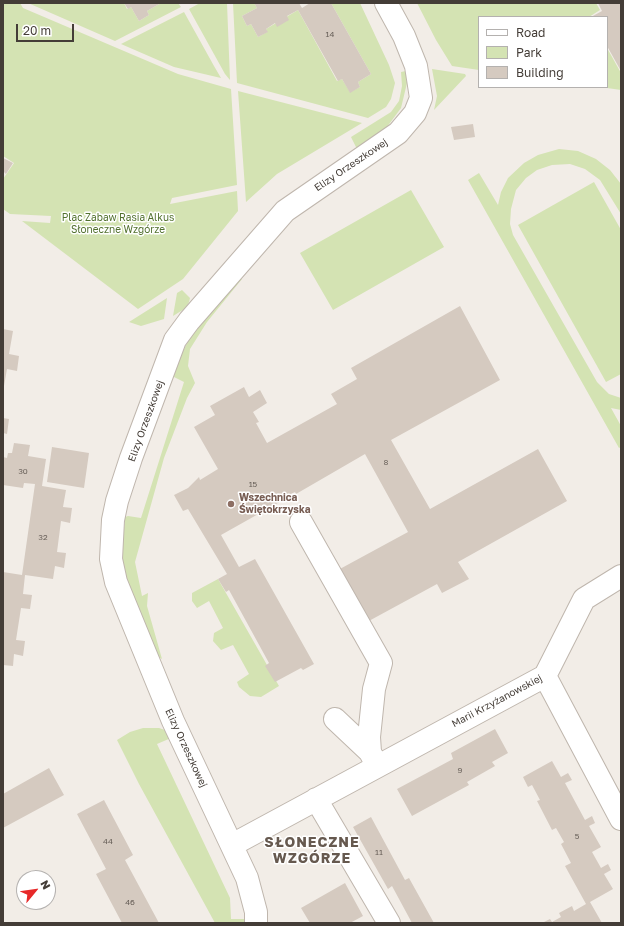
<!DOCTYPE html>
<html>
<head>
<meta charset="utf-8">
<style>
	body { margin:0 }
	#map { position:relative; width:624px; height:926px; overflow:hidden; background:#f2ede7; font-family:"Golos Text",sans-serif }
	canvas { display:block }
	.frame { position:absolute; inset:0; border:4px solid #443d37; pointer-events:none }
	.legend { position:absolute; left:478px; top:16px; width:130px; height:72px; box-sizing:border-box; background:#fff; border:1px solid #b4b1af; margin:0; padding:5px 7px; list-style:none; font-size:12px; color:#443d37 }
	.legend li { display:flex; align-items:center; gap:8px; height:20px }
	.legend b { width:20px; border:1px solid #b4b1af }
	.north { position:absolute; left:16px; top:870px; width:40px; height:40px; box-sizing:border-box; background:#fff; border:1px solid #b4b1af; border-radius:50%; rotate:61deg; font-size:11px; font-weight:700; line-height:16px; text-align:center; color:#443d37 }
	.north::after { content:''; display:block; margin:auto; width:14px; height:18px; background:#e72929; clip-path:polygon(50% 0,100% 100%,50% 72%,0 100%) }
	.scale { position:absolute; left:16px; top:24px; width:58px; height:18px; box-sizing:border-box; border:2px solid #443d37; border-top:0; padding-left:5px; font-size:12px; line-height:14px; white-space:nowrap; color:#443d37; -webkit-text-stroke:3px #fff; paint-order:stroke }
</style>
</head>
<body>
<div id="map">
<canvas width="624" height="926"></canvas>
<div class="frame"></div>
<ul class="legend">
<li><b style="height:5px;background:#fff"></b>Road</li>
<li><b style="height:11px;background:#d4e3b3"></b>Park</li>
<li><b style="height:11px;background:#d5cac0"></b>Building</li>
</ul>
<div class="north">N</div>
<div class="scale">20 m</div>
</div>
<script>
const ctx = document.querySelector('canvas').getContext('2d');
ctx.lineJoin = 'round';
function fillPath(path, color) {
  ctx.fillStyle = color;
  ctx.fill(path, 'evenodd');
}
function shape(rows) {
  const path = new Path2D();
  for (const r of rows) {
    path.moveTo(r[0], r[1]);
    for (let i = 2; i < r.length; i += 2) path.lineTo(r[i], r[i + 1]);
  }
  return path;
}
function strokePath(path, color, width, dash) {
  ctx.strokeStyle = color;
  ctx.lineWidth = width;
  ctx.lineCap = dash ? 'butt' : 'round';
  ctx.setLineDash(dash || []);
  ctx.stroke(path);
}
function drawText(font, color, halo, rows, align = 'center') {
  ctx.font = font + ' "Golos Text",sans-serif';
  ctx.lineWidth = 3;
  ctx.setLineDash([]);
  ctx.textBaseline = 'middle';
  ctx.strokeStyle = halo;
  ctx.fillStyle = color;
  for (const [text, x, y, turn = 0] of rows) {
    ctx.save();
    ctx.translate(x, y);
    ctx.rotate((+turn || 0) * Math.PI / 180);
    ctx.textAlign = isNaN(turn) ? turn : align;
    if (halo) ctx.strokeText(text, 0, 0);
    ctx.fillText(text, 0, 0);
    ctx.restore();
  }
}
fillPath(shape([
	[3,3,20,3,23,8,178,74,231,89,237,185,172,198,170,204,237,191,238,211,183,279,138,309,22,221,50,223,51,216,10,214,3,209,3,179,14,163,3,156],
	[28,3,124,3,127,9,131,7,139,21,149,15,147,11,161,3,178,3,181,7,115,41],
	[200,3,227,3,230,80,225,74,189,9],
	[233,3,254,3,257,8,242,16,247,26,251,24,258,37,267,32,266,29,298,10,337,81,342,79,350,92,360,87,358,82,371,74,331,3,360,3,389,65,395,83,391,99,386,107,368,118,237,83],
	[417,3,596,3,600,10,589,17,479,17,479,70,452,66,436,40],
	[184,12,214,66,221,78,174,67,121,44],
	[607,48,621,73,621,90,600,87,607,87],
	[432,69,465,74,466,76,434,110,437,96],
	[406,71,407,83,401,108,384,131,357,149,351,137,391,112,399,101,402,86,401,72],
	[238,91,362,123,277,174,246,202],
	[559,149,578,151,596,159,610,170,621,184,621,214,600,180,585,169,570,164,552,165,537,170,526,178,516,190,511,209,510,224,513,235,597,382,609,394,621,398,621,410,611,408,621,426,621,447,619,448,468,180,479,173,498,205,501,192,508,178,524,163,538,155],
	[594,182,621,230,621,374,606,382,518,225],
	[411,190,444,247,333,310,300,253],
	[237,277,242,279,207,322,190,349,188,366,195,383,187,398,164,458,135,562,142,596,148,593,147,606,162,659,157,656,130,594,121,562,125,517,128,516,141,518,184,382,172,376,184,349,191,335],
	[182,290,190,298,189,302,186,308,173,316,177,293],
	[167,298,164,319,141,326,129,322],
	[218,579,279,686,261,697,250,696,239,687,237,682,249,674,233,645,221,650,213,641,214,633,223,628,209,601,197,608,192,601,192,593],
	[143,728,159,728,168,731,171,738,157,744,230,898,231,919,244,919,245,923,215,923,139,784,117,740,130,732]
]), '#d4e3b3');
fillPath(shape([
	[124,3,161,3,147,11,149,15,139,21,131,7,128,9],
	[254,3,299,3,302,8,310,3,331,3,371,74,358,82,360,87,350,93,342,79,338,81,298,10,287,16,289,20,277,27,275,23,266,29,268,32,258,37,251,24,247,26,242,16,257,8],
	[598,3,621,3,621,71,607,46,607,17,591,17,602,11],
	[473,124,475,137,454,140,451,127],
	[3,158,13,163,6,174,3,171],
	[460,306,500,380,391,440,430,509,538,449,567,501,458,562,469,579,442,593,437,584,367,622,338,570,408,532,365,454,296,494,295,492,284,497,285,499,221,535,239,567,255,559,314,664,303,670,301,668,275,682,265,666,269,663,229,590,226,592,218,579,227,574,188,509,183,511,174,495,188,488,199,477,200,480,218,469,194,427,215,415,210,406,244,387,249,397,260,390,267,403,253,412,259,422,256,423,267,443,337,404,331,394,357,379,351,368],
	[3,329,13,331,9,354,19,356,17,371,7,369,4,386],
	[3,418,9,419,7,434,3,433],
	[14,443,30,445,28,456,46,459,42,486,66,490,63,507,72,508,70,523,61,521,57,552,66,553,64,568,55,566,53,579,25,575,23,594,32,595,30,609,21,608,16,640,25,641,23,656,14,654,13,666,3,665,3,572,22,575,35,484,24,483,23,488,3,485,3,457,7,458,8,453,12,453],
	[52,447,89,453,84,488,47,482],
	[495,729,508,753,492,762,495,766,467,782,469,785,412,816,397,789,453,759,451,753],
	[552,761,561,777,568,773,572,780,565,783,585,820,592,816,595,823,589,826,601,847,592,852,601,868,608,864,611,870,604,874,613,889,590,902,602,923,542,923,550,919,552,922,561,917,559,913,572,906,574,911,586,904,565,866,571,863,561,844,564,842,556,828,552,830,537,801,540,800,532,785,528,787,523,777],
	[49,768,64,795,3,828,3,794],
	[104,800,133,855,125,860,159,923,122,923,96,874,106,869,77,814],
	[371,817,405,880,409,878,434,923,412,923,392,886,388,889,353,827],
	[345,883,363,916,350,923,310,923,301,908]
]), '#d5cac0');
const minor = shape([
	[301,522,381,663,374,689,369,737,370,752,377,766],
	[545,676,621,819],
	[335,719,370,752],
	[316,799,389,923],
	[232,845,545,676,584,599,621,576],
	[256,923,256,912,247,878,173,721,116,582,111,559,113,520,117,501,131,458,175,340,189,321,285,211,398,133,415,113,421,98,416,66,404,36,386,3]
]);
strokePath(minor, '#bfb6ad', 24);
strokePath(minor, '#fff', 22);
for (const [x, y, r, color] of [
	[231,504,4,"#8d6e63"]
]) {
  const dot = new Path2D();
  dot.arc(x, y, r, 0, 2 * Math.PI);
  ctx.fillStyle = color;
  ctx.fill(dot);
  strokePath(dot, '#fff', 1.5);
}
drawText('8px', '#686059', null, [
	["14",330,34],
	["8",386,462],
	["30",23,471],
	["15",253,484],
	["32",43,537],
	["9",460,770],
	["5",577,836],
	["44",108,841],
	["11",379,852],
	["46",130,902]
]);
drawText('10px', '#443d37', '#fff', [
	["Elizy Orzeszkowej",351,165,-34],
	["Elizy Orzeszkowej",146,421,-70],
	["Marii Krzyżanowskiej",497,701,-28],
	["Elizy Orzeszkowej",186,748,65]
]);
drawText('10px', '#52712f', '#fff', [
	["Plac Zabaw Rasia Alkus",118,218],
	["Słoneczne Wzgórze",118,230]
]);
drawText('bold 10px', '#785e54', '#fff', [
	["Wszechnica",239,498],
	["Świętokrzyska",239,510]
], 'left');
ctx.letterSpacing = '1px';
drawText('bold 14px', '#66594f', '#fff', [
	["SŁONECZNE",312,843],
	["WZGÓRZE",312,859]
]);
ctx.letterSpacing = '0px';
</script>
</body>
</html>
